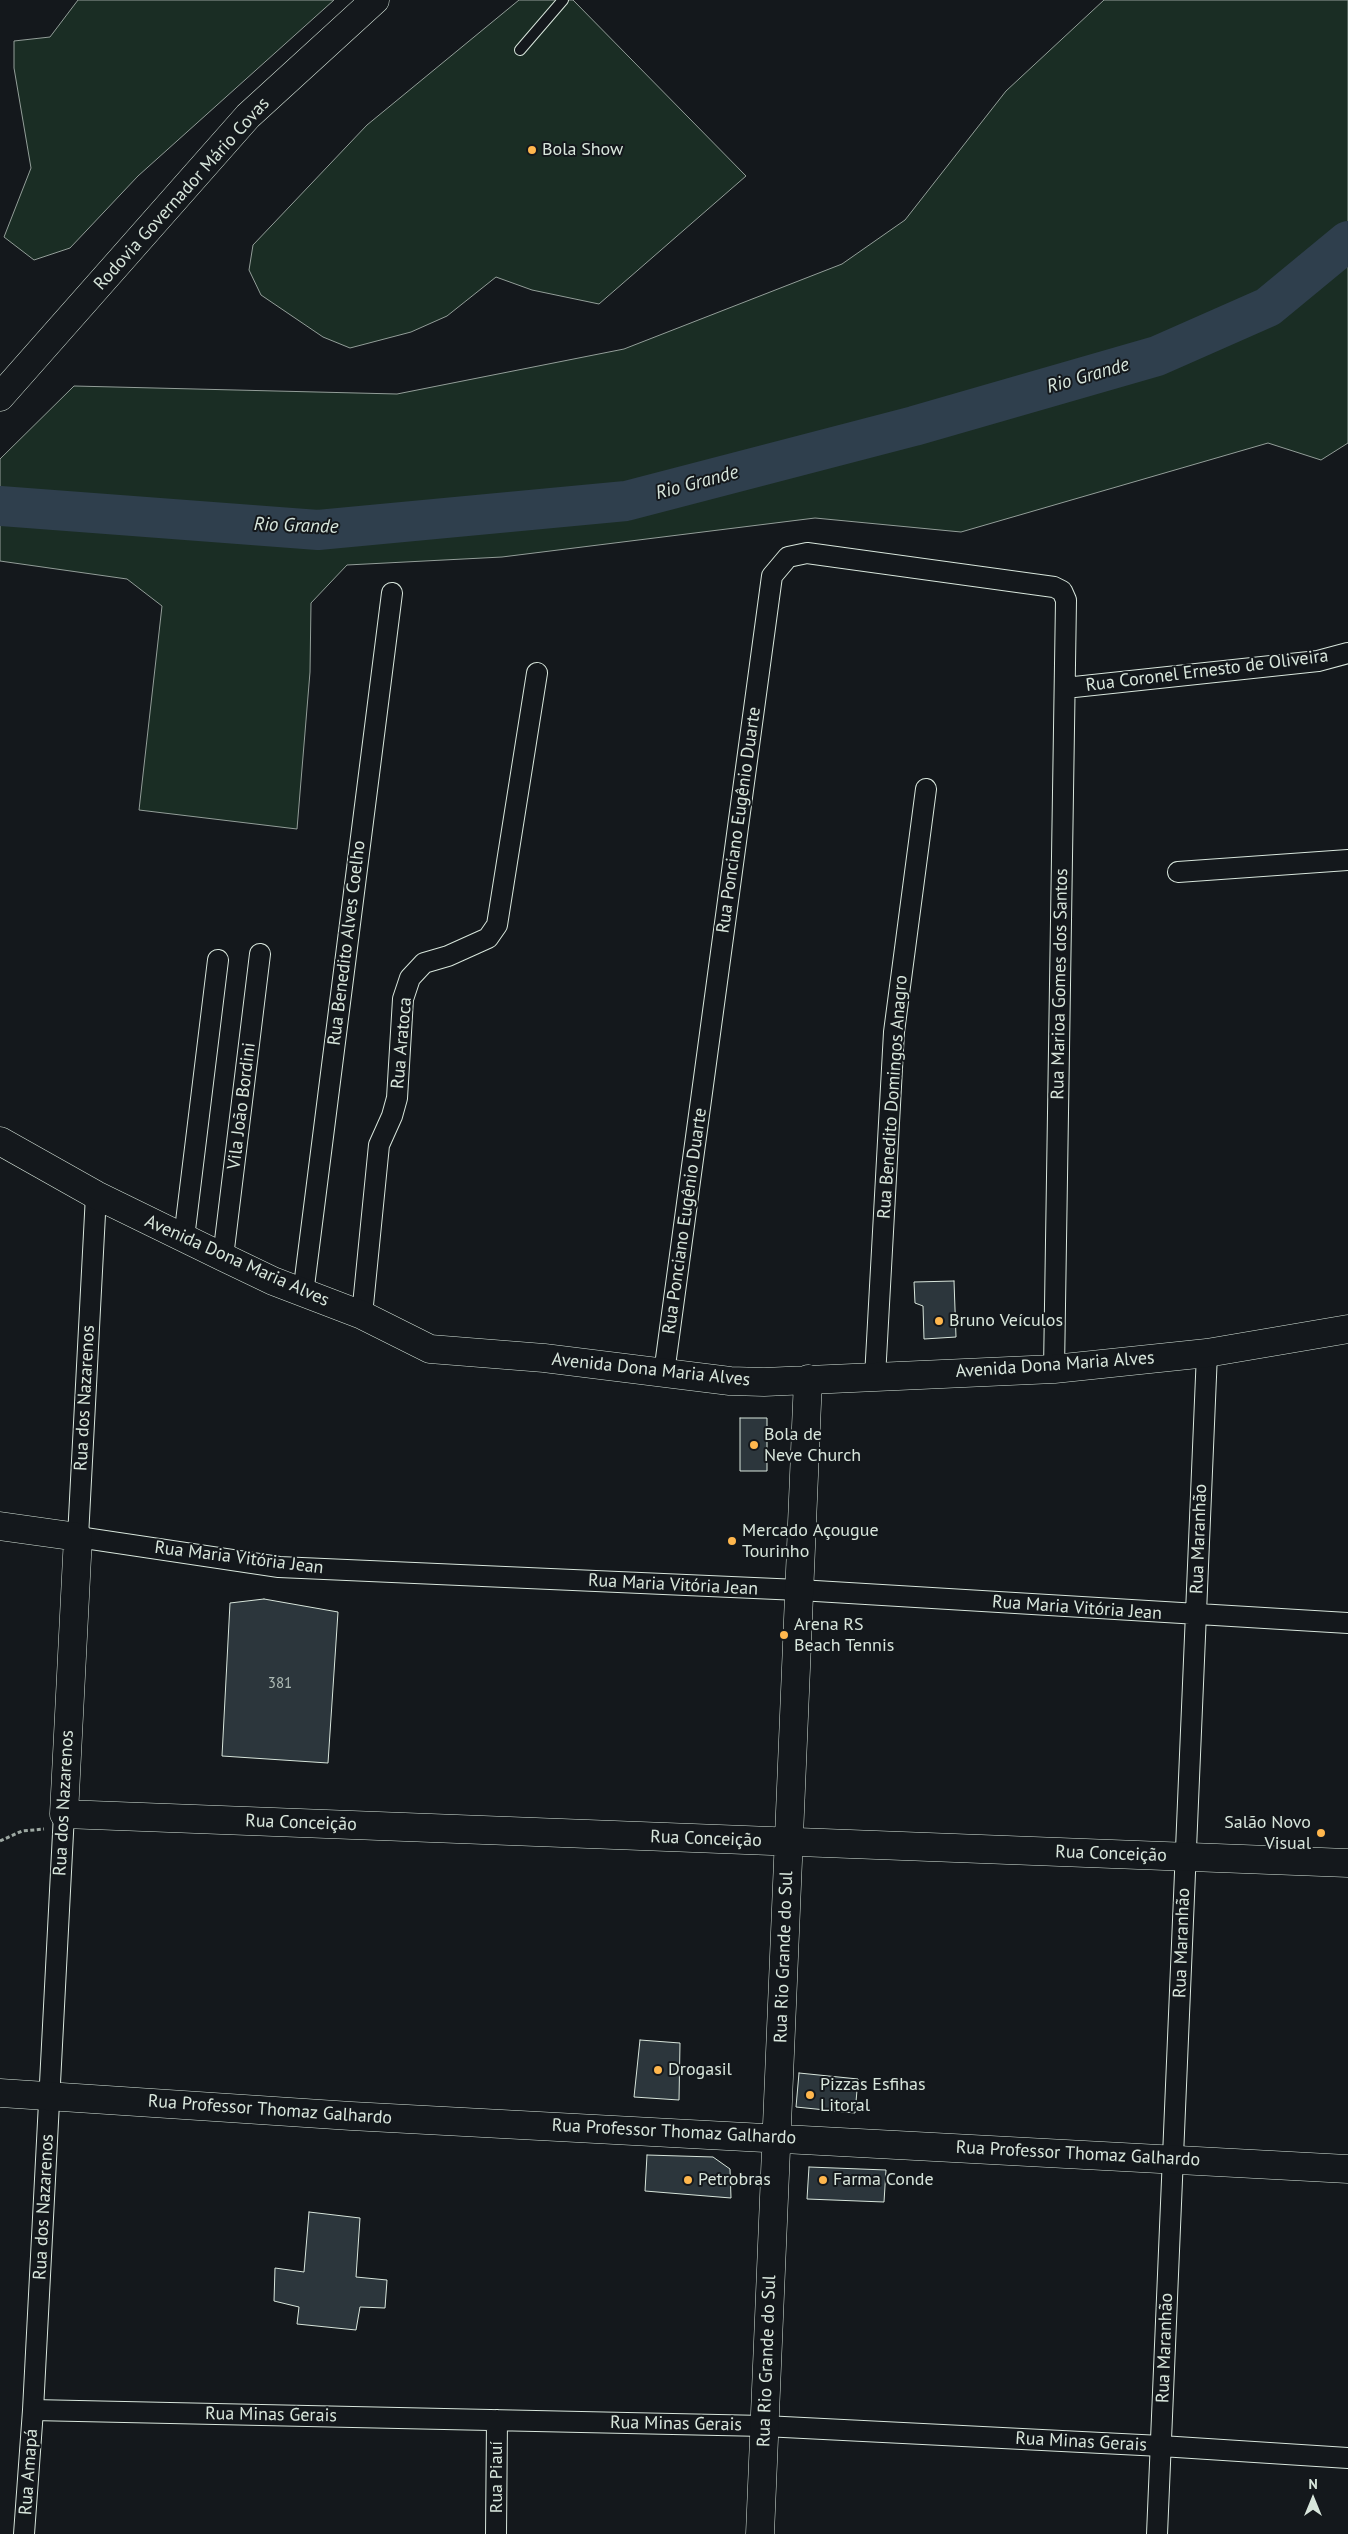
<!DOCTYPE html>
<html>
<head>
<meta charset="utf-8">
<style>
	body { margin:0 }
	#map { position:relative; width:1348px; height:2534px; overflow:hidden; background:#14181c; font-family:"PT Sans",sans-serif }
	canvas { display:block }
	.north { position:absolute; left:1288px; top:2474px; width:50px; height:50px; -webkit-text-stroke:4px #14181c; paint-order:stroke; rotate:0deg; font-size:14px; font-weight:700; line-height:20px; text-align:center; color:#d8e6dc }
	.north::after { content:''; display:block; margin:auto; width:18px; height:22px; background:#d8e6dc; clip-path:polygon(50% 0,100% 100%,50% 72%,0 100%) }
</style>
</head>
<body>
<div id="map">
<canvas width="1348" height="2534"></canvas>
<div class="north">N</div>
</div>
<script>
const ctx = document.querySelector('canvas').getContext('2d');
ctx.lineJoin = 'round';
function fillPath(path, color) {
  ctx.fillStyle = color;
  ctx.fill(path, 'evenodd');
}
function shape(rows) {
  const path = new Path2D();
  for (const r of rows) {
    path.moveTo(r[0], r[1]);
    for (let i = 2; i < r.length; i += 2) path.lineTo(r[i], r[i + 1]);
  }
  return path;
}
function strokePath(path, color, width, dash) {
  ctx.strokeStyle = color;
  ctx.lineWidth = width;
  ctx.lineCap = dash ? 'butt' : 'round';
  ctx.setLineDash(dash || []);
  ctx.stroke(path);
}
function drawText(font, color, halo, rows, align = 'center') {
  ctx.font = font + ' "PT Sans",sans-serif';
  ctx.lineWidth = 4;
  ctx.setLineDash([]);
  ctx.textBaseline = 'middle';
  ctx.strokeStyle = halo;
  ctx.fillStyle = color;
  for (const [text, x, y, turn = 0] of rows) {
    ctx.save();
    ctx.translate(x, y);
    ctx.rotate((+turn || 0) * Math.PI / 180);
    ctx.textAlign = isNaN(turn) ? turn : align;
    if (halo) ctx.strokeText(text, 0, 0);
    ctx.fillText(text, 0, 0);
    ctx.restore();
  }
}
const green = shape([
	[78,0,334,0,138,176,70,248,34,260,4,237,31,168,14,68,14,41,50,37,78,0],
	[519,0,573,0,746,176,599,304,532,290,496,277,447,316,411,332,350,348,323,337,261,295,249,270,253,245,367,125,519,0],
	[1104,0,1348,0,1348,443,1321,460,1268,443,961,532,815,518,502,557,347,565,311,603,310,672,297,829,139,810,162,606,127,579,0,561,0,459,74,386,397,394,624,349,842,264,905,220,1006,91,1104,0]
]);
fillPath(green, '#1a2d24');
strokePath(green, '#939e99', 1);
strokePath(shape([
	[0,506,318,530,626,501,914,426,1157,356,1268,307,1348,241]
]), '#2f3f4d', 40);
const building = shape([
	[954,1281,956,1337,924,1339,923,1306,915,1303,914,1282,954,1281],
	[740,1418,767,1418,767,1471,740,1471,740,1418],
	[264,1599,338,1612,328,1763,222,1756,230,1603,264,1599],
	[640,2040,680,2043,679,2100,634,2097,640,2040],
	[799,2073,858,2079,855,2113,796,2107,799,2073],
	[647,2155,713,2157,730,2169,731,2198,645,2191,647,2155],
	[809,2167,886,2170,884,2202,807,2199,809,2167],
	[309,2212,360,2218,356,2277,387,2280,385,2308,360,2307,356,2330,297,2324,299,2307,274,2301,275,2268,304,2272,309,2212]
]);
fillPath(building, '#2c363c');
strokePath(building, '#d8e6dc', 1);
const lane = shape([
	[520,50,563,0]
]);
const street = shape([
	[1065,688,1318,661,1348,653],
	[1178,872,1348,860],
	[96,1195,78,1537,279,1567,799,1590,1348,1623],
	[184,1238,218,960],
	[223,1257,260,954],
	[303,1294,392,593],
	[362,1315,379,1145,392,1116,397,1098,403,999,410,978,424,963,448,956,488,938,497,925,537,673],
	[664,1373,772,576,788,557,807,553,1054,587,1062,591,1066,600,1054,1369],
	[875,1377,894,1032,926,789],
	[33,2410,764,2426,1161,2446,1348,2458],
	[24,2534,33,2410,64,1814],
	[496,2534,497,2420],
	[1157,2534,1207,1353]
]);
const secondary = shape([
	[0,1141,96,1195,223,1257,273,1281,362,1315,430,1349,544,1358,730,1381,764,1382,1054,1369,1207,1353,1348,1329],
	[0,1526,78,1537,64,1814,1348,1863],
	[0,2093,351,2116,1348,2169],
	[760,2534,808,1379]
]);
const highway = shape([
	[0,397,248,116,375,0]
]);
strokePath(lane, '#d8e6dc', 12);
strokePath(street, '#d8e6dc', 22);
strokePath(secondary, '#d8e6dc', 29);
strokePath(highway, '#d8e6dc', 29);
strokePath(shape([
	[0,1841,22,1831,44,1829]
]), '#9da8a2', 3, [4, 2.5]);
strokePath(lane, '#14181c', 10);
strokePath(street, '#14181c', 20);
strokePath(secondary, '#14181c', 28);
strokePath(highway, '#14181c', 28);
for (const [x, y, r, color] of [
	[532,150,5,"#ffb74d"],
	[939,1321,5,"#ffb74d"],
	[754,1445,5,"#ffb74d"],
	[732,1541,5,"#ffb74d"],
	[784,1635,5,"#ffb74d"],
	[1321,1833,5,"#ffb74d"],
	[658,2070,5,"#ffb74d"],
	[810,2095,5,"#ffb74d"],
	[688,2180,5,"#ffb74d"],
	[823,2180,5,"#ffb74d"]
]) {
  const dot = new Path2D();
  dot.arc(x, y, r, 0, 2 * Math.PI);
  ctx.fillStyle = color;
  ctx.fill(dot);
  strokePath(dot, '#14181c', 2);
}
drawText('15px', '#adbab4', null, [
	["381",280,1684]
]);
drawText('18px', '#d8e6dc', '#14181c', [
	["Bola Show",542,150],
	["Bruno Veículos",949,1321],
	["Bola de",764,1435],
	["Neve Church",764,1456],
	["Mercado Açougue",742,1531],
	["Tourinho",742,1552],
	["Arena RS",794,1625],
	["Beach Tennis",794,1646],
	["Salão Novo",1311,1823,"right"],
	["Visual",1311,1844,"right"],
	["Drogasil",668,2070],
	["Pizzas Esfihas",820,2085],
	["Litoral",820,2106],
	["Petrobras",698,2180],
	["Farma Conde",833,2180]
], 'left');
drawText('18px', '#d8e6dc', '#14181c', [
	["Rodovia Governador Mário Covas",182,194,-48],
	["Rua Coronel Ernesto de Oliveira",1207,671,-7],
	["Rua Ponciano Eugênio Duarte",739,820,-82],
	["Rua Benedito Alves Coelho",347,943,-83],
	["Rua Marioa Gomes dos Santos",1060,984,-89],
	["Rua Aratoca",402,1043,-85],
	["Rua Benedito Domingos Anagro",893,1097,-86],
	["Vila João Bordini",242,1106,-83],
	["Rua Ponciano Eugênio Duarte",685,1221,-82],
	["Avenida Dona Maria Alves",237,1261,24],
	["Avenida Dona Maria Alves",1055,1365,-4],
	["Avenida Dona Maria Alves",651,1370,6],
	["Rua dos Nazarenos",85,1398,-87],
	["Rua Maranhão",1199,1539,-88],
	["Rua Maria Vitória Jean",239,1558,7],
	["Rua Maria Vitória Jean",673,1585,3],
	["Rua Maria Vitória Jean",1077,1608,4],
	["Rua dos Nazarenos",64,1803,-87],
	["Rua Conceição",301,1823,2],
	["Rua Conceição",706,1839,2],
	["Rua Conceição",1111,1854,2],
	["Rua Maranhão",1182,1943,-88],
	["Rua Rio Grande do Sul",784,1957,-88],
	["Rua Professor Thomaz Galhardo",270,2110,4],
	["Rua Professor Thomaz Galhardo",674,2132,3],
	["Rua Professor Thomaz Galhardo",1078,2154,3],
	["Rua dos Nazarenos",44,2207,-87],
	["Rua Maranhão",1165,2348,-88],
	["Rua Rio Grande do Sul",767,2361,-88],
	["Rua Minas Gerais",271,2415,1],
	["Rua Minas Gerais",676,2424,1],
	["Rua Minas Gerais",1081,2442,3],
	["Rua Amapá",29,2472,-86],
	["Rua Piauí",497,2477,-90]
]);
drawText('italic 19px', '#d8e6dc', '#14181c', [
	["Rio Grande",1088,376,-16],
	["Rio Grande",697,483,-15],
	["Rio Grande",296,526,2]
]);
</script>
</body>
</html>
